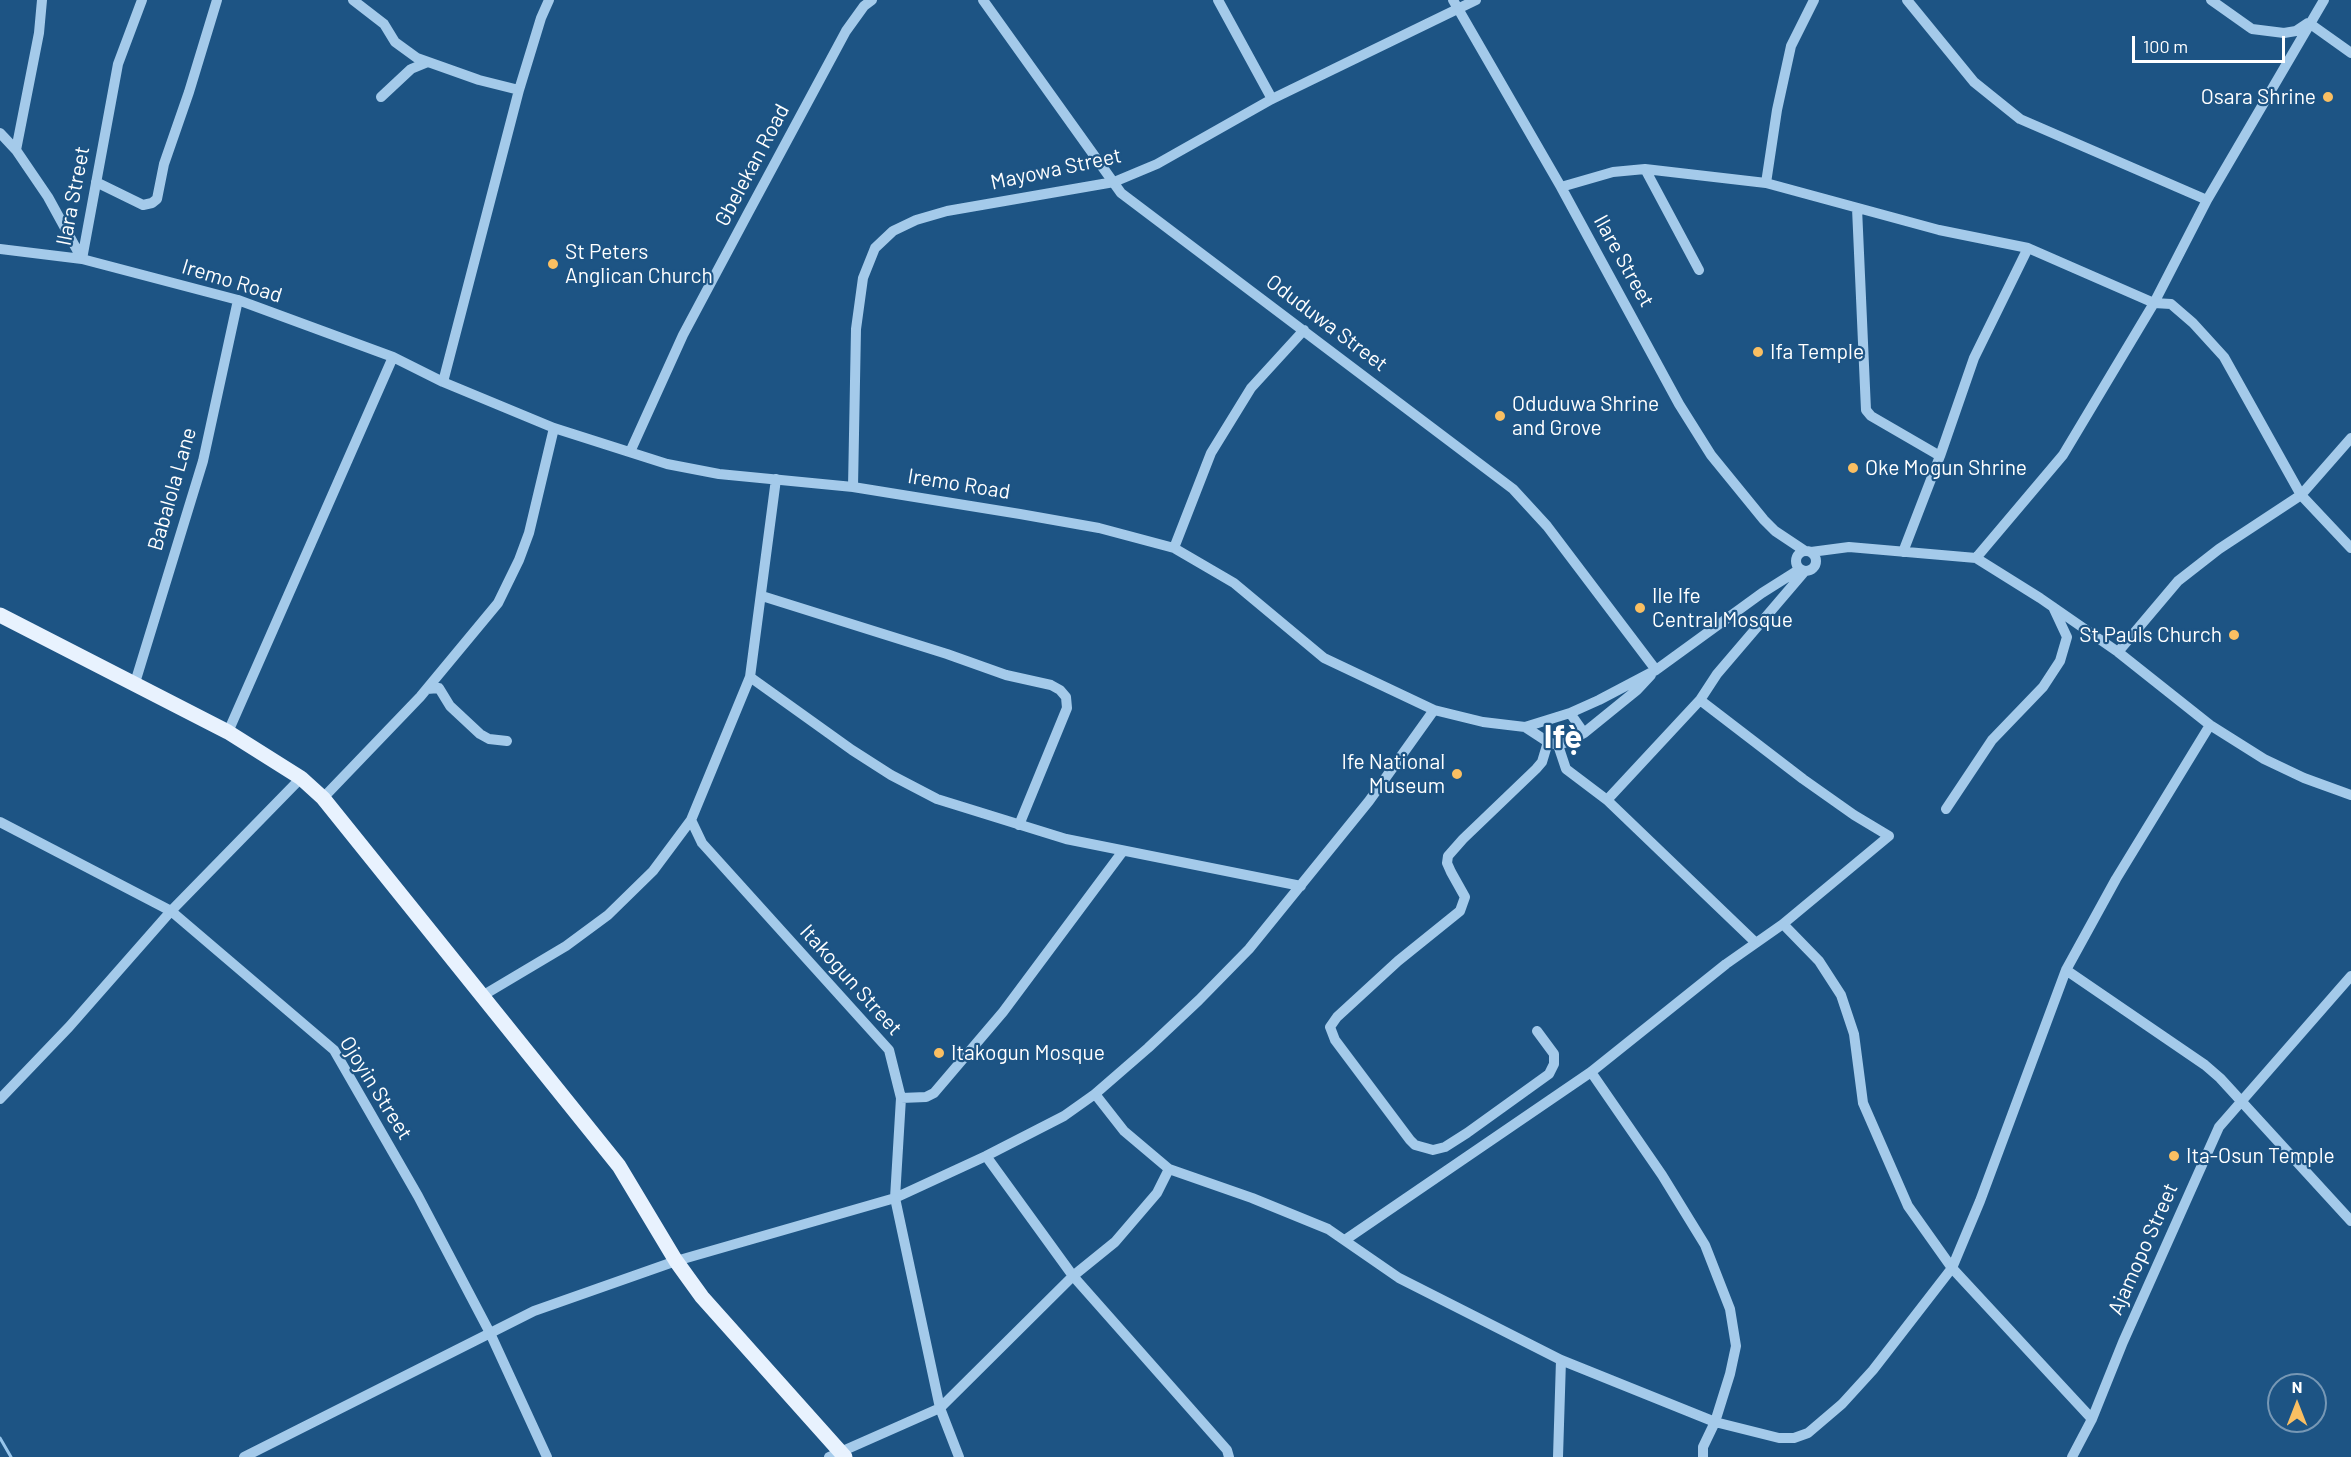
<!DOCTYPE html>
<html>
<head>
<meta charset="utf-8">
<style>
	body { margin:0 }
	#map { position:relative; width:2351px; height:1457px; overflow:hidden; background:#1d5484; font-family:Barlow,sans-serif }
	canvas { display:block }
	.north { position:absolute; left:2267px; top:1373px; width:60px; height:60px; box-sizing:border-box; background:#1d5484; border:2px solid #7798b5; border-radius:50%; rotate:0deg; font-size:16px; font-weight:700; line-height:24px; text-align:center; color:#fff }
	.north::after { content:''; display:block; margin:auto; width:21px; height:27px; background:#fabf62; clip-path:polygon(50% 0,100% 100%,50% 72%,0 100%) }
	.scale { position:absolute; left:2132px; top:36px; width:153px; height:27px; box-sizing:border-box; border:3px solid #fff; border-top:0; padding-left:8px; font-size:18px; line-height:21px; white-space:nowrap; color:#fff; -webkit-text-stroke:4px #1d5484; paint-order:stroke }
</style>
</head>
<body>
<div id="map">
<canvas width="2351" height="1457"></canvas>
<div class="north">N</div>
<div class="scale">100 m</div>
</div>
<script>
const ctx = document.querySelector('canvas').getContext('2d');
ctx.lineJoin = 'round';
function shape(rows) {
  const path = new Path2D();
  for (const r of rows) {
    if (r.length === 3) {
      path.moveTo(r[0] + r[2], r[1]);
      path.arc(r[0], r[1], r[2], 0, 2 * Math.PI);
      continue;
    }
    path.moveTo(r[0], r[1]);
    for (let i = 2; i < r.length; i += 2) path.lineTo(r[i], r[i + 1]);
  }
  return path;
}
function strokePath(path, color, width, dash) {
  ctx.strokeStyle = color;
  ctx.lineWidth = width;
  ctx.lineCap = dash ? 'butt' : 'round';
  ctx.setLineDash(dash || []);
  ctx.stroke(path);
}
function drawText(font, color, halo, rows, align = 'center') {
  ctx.font = font + ' Barlow,sans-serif';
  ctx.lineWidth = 4.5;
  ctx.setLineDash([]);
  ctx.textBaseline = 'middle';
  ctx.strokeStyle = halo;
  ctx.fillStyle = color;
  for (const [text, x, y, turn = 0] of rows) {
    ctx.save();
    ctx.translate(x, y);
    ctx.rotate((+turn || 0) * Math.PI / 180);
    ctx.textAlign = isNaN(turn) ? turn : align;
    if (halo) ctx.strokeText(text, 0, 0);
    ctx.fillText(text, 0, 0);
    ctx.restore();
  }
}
strokePath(shape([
	[0,1438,11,1457]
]), '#97c6ec', 3);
strokePath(shape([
	[353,0,384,24,395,42,417,58,479,80,519,90],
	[983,0,1121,193,1513,489,1547,526,1656,670],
	[1218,0,1272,99],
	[1453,0,1561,187,1679,404,1711,455,1764,520,1775,531,1805,551],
	[1907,0,1974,82,2020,119,2207,200],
	[2211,0,2252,29,2284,33,2296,31,2308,23],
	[2309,23,2351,53],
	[381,97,411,69,428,62],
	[0,133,16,150,48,197,82,259,118,64,142,0],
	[16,150,39,33,42,0],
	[1645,169,1699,270],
	[96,182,143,205,152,203,157,199,164,164,189,92,217,0],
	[1766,183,1777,110,1791,46,1814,0],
	[1561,187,1613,172,1645,169,1766,183,1939,230,2028,248,2154,303,2171,304,2193,323,2224,357,2301,495,2351,548],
	[1857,208,1866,410,1871,416,1940,456,1903,552],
	[0,249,82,259,238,300,393,357,443,382,554,428,667,464,719,474,853,487,1020,514,1099,528,1174,548,1234,583,1324,658,1434,710,1483,722,1525,727,1570,713,1599,700,1656,670,1762,593,1800,569],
	[443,382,519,90,541,18,549,0],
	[630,452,683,335,747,215,846,31,864,6,872,0],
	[1940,456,1974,358,2028,248],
	[853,487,856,329,863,278,875,248,893,231,916,220,947,211,1114,182,1157,164,1272,99,1476,0],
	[1174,548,1211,453,1251,388,1304,330],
	[1806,561,10],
	[1811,552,1849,547,1976,558,2040,598,2118,652,2210,725,2264,759,2304,778,2351,795],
	[1976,558,2063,455,2154,303,2207,200,2324,0],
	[762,596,947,654,1006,675,1051,685,1060,690,1066,697,1067,708,1019,825],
	[2118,652,2178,581,2219,549,2301,495,2351,438],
	[750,677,852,750,891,775,937,799,1066,839,1301,886],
	[134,686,203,461,238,300],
	[427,689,439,688,450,706,480,734,489,739,507,741],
	[1570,713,1584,733],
	[1525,727,1548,742,1558,745,1567,742,1584,733,1637,690,1651,675],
	[228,732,393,357],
	[1558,745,1566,769,1607,800],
	[323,798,420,697,498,603,519,560,529,533,554,428],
	[1946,809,1992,740,2043,687,2060,661,2067,637,2053,607],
	[691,820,702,843,889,1050,901,1098,895,1198,940,1408,959,1457],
	[0,822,171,911,334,1050,418,1196,490,1333,547,1457],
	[1783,924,1819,961,1841,995,1854,1034,1863,1103,1908,1206,1952,1268,2092,1419],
	[1755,942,1607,800,1700,700,1717,674,1805,571],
	[2066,970,2205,1065,2220,1078,2351,1221],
	[482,996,566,946,608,915,653,871,691,820,750,677,776,479],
	[1537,1031,1554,1054,1554,1064,1549,1074,1467,1133,1445,1147,1433,1150,1415,1145,1410,1140,1335,1040,1330,1027,1337,1017,1398,961,1460,911,1465,897,1451,872,1447,863,1448,856,1463,839,1536,769,1542,762,1548,742],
	[1591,1072,1662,1175,1705,1245,1730,1309,1736,1346,1730,1374,1715,1422,1703,1447,1703,1457],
	[1095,1094,1124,1131,1169,1169,1252,1198,1328,1229,1399,1278,1561,1360,1715,1422,1779,1438,1794,1438,1808,1433,1842,1404,1873,1370,1952,1268,1980,1201,2066,970,2116,879,2210,725],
	[901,1098,926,1097,934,1093,1003,1012,1123,851],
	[0,1099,69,1027,171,911,301,778],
	[986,1156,1073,1276,1227,1450,1229,1457],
	[1345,1240,1591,1072,1726,964,1783,924,1889,836,1854,815,1803,779,1700,700],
	[244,1457,534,1311,676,1261,895,1198,986,1156,1064,1116,1095,1094,1148,1048,1199,1000,1249,949,1369,801,1434,710],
	[829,1457,940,1408,1073,1276,1115,1242,1157,1193,1169,1169],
	[1558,1457,1561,1360],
	[2072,1457,2092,1419,2123,1342,2219,1127,2351,976]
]), '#a4caea', 10);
strokePath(shape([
	[0,615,228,732,301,778,323,798,619,1166,676,1261,702,1297,845,1457]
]), '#e8f2fe', 15);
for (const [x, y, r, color] of [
	[2328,97,6,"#fabf62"],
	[553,264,6,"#fabf62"],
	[1758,352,6,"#fabf62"],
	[1500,416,6,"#fabf62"],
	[1853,468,6,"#fabf62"],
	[1640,608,6,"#fabf62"],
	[2234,635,6,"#fabf62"],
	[1457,774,6,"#fabf62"],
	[939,1053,6,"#fabf62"],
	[2174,1156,6,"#fabf62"]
]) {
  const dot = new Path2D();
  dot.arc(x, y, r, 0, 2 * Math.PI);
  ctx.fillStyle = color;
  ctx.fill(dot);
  strokePath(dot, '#1d5484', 2);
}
drawText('21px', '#fff', '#1d5484', [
	["Osara Shrine",2316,97,"right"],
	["St Peters",565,252],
	["Anglican Church",565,276],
	["Ifa Temple",1770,352],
	["Oduduwa Shrine",1512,404],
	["and Grove",1512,428],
	["Oke Mogun Shrine",1865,468],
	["Ile Ife",1652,596],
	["Central Mosque",1652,620],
	["St Pauls Church",2222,635,"right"],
	["Ife National",1445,762,"right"],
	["Museum",1445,786,"right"],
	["Itakogun Mosque",951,1053],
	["Ita-Osun Temple",2186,1156]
], 'left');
drawText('21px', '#fff', '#1d5484', [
	["Gbelekan Road",752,165,-62],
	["Mayowa Street",1056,169,-12],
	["Ilara Street",73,196,-79],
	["Ilare Street",1624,261,61],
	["Iremo Road",232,281,17],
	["Oduduwa Street",1327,323,37],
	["Iremo Road",959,484,9],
	["Babalola Lane",172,489,-74],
	["Itakogun Street",851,980,48],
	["Ojoyin Street",376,1088,58],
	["Ajamopo Street",2143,1249,-66]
]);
drawText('bold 33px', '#fff', '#1d5484', [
	["Ifẹ̀",1563,737]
]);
</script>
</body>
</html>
